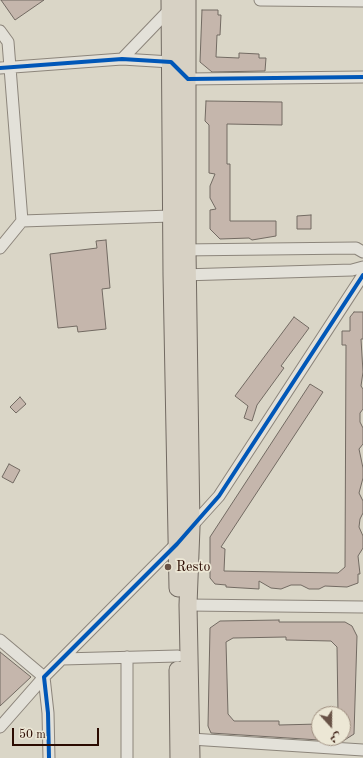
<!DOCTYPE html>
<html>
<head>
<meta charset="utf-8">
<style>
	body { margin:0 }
	#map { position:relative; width:363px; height:758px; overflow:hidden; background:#dad6c7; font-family:"Old Standard TT",Amiri,serif }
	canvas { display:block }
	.north { position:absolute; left:311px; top:706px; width:40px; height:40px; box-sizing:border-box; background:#ece7d5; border:1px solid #9f8f80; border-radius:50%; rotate:159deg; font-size:11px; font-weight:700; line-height:16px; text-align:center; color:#2b0b01 }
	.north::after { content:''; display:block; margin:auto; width:14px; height:18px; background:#685246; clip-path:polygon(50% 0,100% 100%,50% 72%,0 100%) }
	.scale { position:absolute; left:12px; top:728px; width:87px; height:18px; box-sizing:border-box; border:2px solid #2b0b01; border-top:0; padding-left:5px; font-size:12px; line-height:14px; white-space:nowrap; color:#2b0b01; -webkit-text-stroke:3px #ece7d5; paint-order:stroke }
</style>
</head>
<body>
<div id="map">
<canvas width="363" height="758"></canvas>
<div class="north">ش</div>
<div class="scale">50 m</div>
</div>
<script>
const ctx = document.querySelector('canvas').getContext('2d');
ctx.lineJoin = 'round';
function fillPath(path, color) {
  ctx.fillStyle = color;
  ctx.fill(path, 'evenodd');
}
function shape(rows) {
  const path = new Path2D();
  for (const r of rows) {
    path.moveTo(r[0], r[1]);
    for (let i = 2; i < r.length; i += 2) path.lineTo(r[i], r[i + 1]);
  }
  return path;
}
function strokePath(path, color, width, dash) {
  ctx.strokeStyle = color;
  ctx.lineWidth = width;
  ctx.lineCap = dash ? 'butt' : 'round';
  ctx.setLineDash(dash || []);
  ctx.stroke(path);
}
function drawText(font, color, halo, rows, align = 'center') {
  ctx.font = font + ' "Old Standard TT",serif';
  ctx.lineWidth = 3.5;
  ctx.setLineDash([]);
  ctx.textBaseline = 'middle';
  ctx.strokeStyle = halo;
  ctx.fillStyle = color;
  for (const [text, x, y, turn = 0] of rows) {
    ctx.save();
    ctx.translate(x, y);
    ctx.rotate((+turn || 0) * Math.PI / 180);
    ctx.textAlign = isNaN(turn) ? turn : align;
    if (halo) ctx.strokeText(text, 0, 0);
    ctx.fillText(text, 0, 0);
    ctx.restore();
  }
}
const building = shape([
	[1,0,44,0,15,20,1,0],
	[202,10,218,10,218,15,221,15,220,35,217,35,216,57,239,58,239,53,259,54,259,58,266,58,265,71,212,72,200,62,202,10],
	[206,101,282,102,282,125,227,124,227,164,230,164,230,221,276,221,276,236,252,240,249,238,220,239,210,229,210,210,216,209,210,198,210,186,215,174,209,173,209,125,205,121,206,101],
	[311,215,311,229,297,229,297,216,311,215],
	[106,240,110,288,102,289,106,329,78,332,77,326,58,328,50,254,97,248,96,241,106,240],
	[354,312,363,312,363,339,361,339,363,372,361,386,363,389,363,409,360,413,360,422,363,428,363,444,359,449,363,468,363,478,359,493,363,501,363,513,360,519,359,527,363,536,363,548,358,556,360,574,358,574,358,583,347,587,325,586,319,589,309,589,301,585,291,585,281,589,271,588,259,581,259,589,226,587,226,585,215,584,210,578,210,537,310,384,323,392,221,547,225,549,224,571,338,573,345,567,346,345,342,345,342,331,350,331,350,317,354,312],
	[294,317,309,328,281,366,284,368,257,405,252,421,244,418,248,406,235,396,294,317],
	[20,397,26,404,16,413,10,407,20,397],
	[9,464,20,470,13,483,2,477,9,464],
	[279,620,279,622,345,622,352,626,357,636,354,734,343,741,343,714,338,714,337,647,331,641,286,640,286,637,233,638,226,642,228,714,234,721,279,721,279,725,319,724,319,740,211,733,208,726,210,628,220,621,279,620],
	[0,652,31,677,0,706,0,652]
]);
fillPath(building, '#c5b6ac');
strokePath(building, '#726a62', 1);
const street = shape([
	[260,0,363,1],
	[0,31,8,42,22,221,0,248],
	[122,59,170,9],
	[0,68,122,59,171,62,188,79,363,77],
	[22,221,171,216],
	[181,250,356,248,363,252],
	[182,275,352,270,363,267],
	[190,528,219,496,363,275],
	[188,605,363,607],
	[0,640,44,677,0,727],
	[62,659,178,656],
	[184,742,191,739,363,750],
	[49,758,48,713,44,677,179,541],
	[127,758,127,657]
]);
const primary = shape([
	[170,0,172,275,178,588],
	[187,0,187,250,191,527,188,605,191,758],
	[178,670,179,758]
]);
strokePath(street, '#8c857b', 13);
strokePath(primary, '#726a62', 19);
strokePath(street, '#e3e1d9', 11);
strokePath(primary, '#d7d1c4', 17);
strokePath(shape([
	[0,68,122,59,171,62,188,79,363,77],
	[49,758,48,713,44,677,177,544,219,496,363,275]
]), '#0057b8', 4);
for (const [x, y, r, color] of [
	[168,567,4,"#685246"]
]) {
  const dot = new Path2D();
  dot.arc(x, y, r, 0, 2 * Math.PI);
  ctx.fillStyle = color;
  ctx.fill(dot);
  strokePath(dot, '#ece7d5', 1.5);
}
drawText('14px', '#2b0b01', '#ece7d5', [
	["Resto",176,567]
], 'left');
</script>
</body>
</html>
